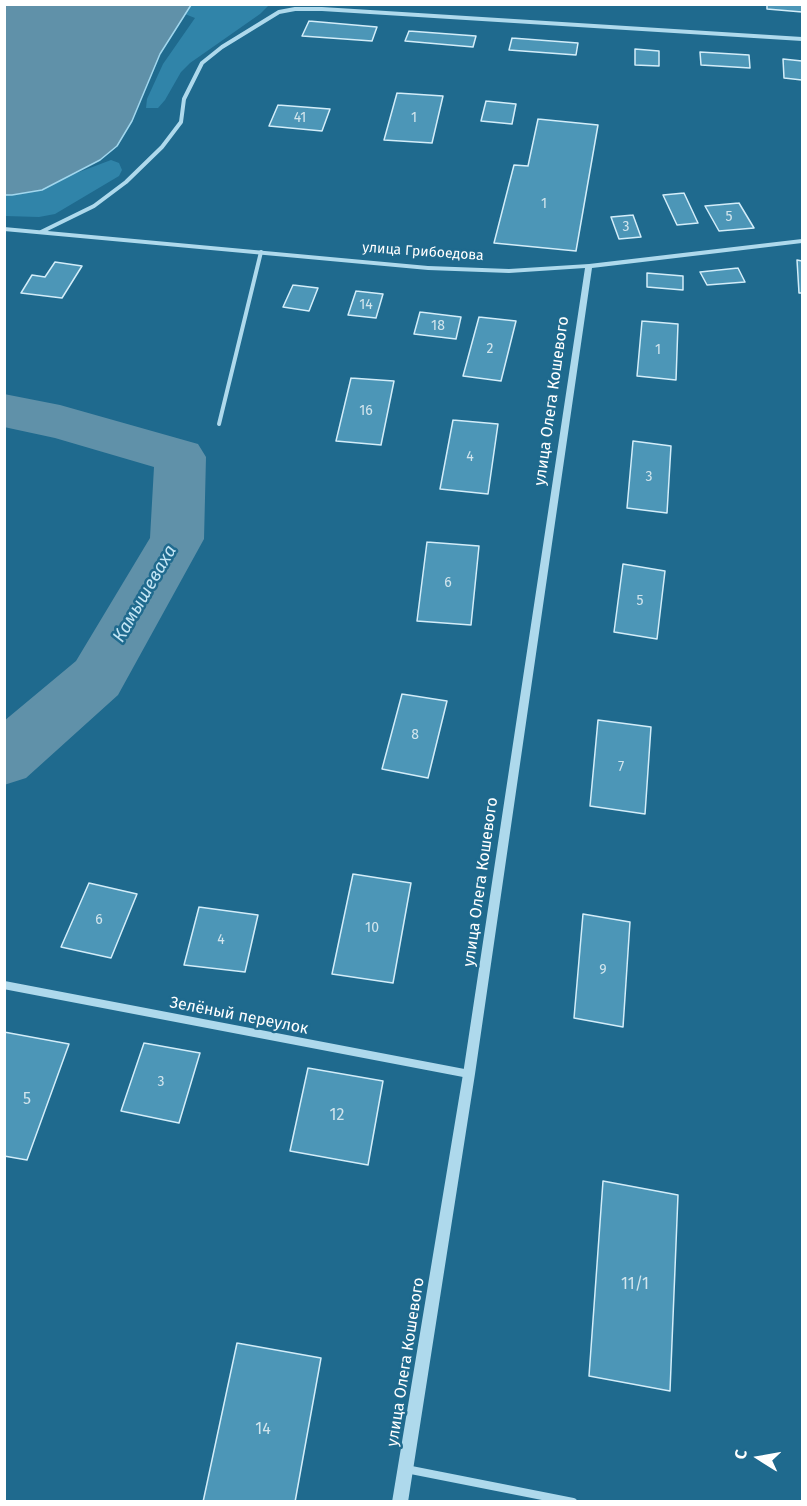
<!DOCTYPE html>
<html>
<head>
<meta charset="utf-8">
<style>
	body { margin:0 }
	#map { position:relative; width:807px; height:1506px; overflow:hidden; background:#1f6a8e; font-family:"Fira Sans",sans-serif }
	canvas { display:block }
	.frame { position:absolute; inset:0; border:6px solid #fff; pointer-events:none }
	.north { position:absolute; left:729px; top:1428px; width:60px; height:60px; -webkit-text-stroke:4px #1f6a8e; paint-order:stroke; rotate:281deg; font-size:16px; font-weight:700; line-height:24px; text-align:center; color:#fff }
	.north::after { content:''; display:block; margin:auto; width:21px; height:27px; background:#fff; clip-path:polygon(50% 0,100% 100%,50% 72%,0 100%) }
</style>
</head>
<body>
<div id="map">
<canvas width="807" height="1506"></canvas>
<div class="frame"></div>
<div class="north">С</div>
</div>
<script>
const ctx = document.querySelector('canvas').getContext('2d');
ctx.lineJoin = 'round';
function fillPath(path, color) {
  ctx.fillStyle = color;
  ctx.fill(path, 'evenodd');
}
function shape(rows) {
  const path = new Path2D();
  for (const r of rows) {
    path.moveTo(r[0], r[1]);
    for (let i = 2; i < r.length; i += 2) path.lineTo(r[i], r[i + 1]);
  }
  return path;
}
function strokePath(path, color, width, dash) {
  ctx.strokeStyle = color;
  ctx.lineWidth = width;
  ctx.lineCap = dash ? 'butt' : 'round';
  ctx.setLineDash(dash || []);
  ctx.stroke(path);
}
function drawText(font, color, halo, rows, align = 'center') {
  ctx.font = font + ' "Fira Sans",sans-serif';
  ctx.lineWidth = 5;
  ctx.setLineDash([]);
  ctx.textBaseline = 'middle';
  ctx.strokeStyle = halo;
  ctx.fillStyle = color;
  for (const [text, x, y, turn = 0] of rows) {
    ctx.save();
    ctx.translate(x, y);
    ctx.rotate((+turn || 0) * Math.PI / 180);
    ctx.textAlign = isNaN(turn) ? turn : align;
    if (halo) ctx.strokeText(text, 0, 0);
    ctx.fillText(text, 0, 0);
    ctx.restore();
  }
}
fillPath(shape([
	[162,5,269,5,260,14,190,63,181,72,165,100,158,108,146,108,147,99,163,64,195,18],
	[111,160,119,163,122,170,119,176,55,214,39,217,5,216,5,187,45,185]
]), '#3084a9');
const water = shape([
	[4,5,191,5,160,54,132,121,117,146,100,160,42,190,12,195,4,195,4,5]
]);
fillPath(water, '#6091a9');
strokePath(water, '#a1d7ee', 1.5);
fillPath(shape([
	[4,394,60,405,198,444,206,457,204,539,118,695,26,778,4,785,4,721,76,661,150,538,154,467,55,438,4,427,4,394]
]), '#6091a9');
const building = shape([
	[767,4,802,4,802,12,767,9,767,4],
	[309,21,377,27,372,41,302,36,309,21],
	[409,31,476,36,473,47,405,41,409,31],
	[512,38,578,43,576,55,509,50,512,38],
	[635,49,659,51,659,66,635,65,635,49],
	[700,52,749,55,750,68,701,65,700,52],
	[783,59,802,61,802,80,784,78,783,59],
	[397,93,443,96,432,143,384,140,397,93],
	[486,101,516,104,512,124,481,121,486,101],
	[278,105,330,109,322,131,269,126,278,105],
	[538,119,598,125,576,251,494,243,514,165,528,166,538,119],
	[684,193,698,223,677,225,663,195,684,193],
	[739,203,754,228,719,231,705,206,739,203],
	[633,215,641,237,619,239,611,217,633,215],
	[797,260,802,261,802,293,799,293,797,260],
	[55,262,82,266,62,298,21,293,32,275,45,277,55,262],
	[738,268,745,282,707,285,700,272,738,268],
	[647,273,683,276,683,290,647,287,647,273],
	[293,285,318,288,309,311,283,307,293,285],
	[356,291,383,294,376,318,348,315,356,291],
	[420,312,461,317,456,339,414,334,420,312],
	[479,317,516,321,501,381,463,376,479,317],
	[642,321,678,324,676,380,637,376,642,321],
	[351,378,394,381,381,445,336,441,351,378],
	[453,420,498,424,488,494,440,489,453,420],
	[633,441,671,446,667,513,627,508,633,441],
	[427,542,479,546,471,625,417,621,427,542],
	[623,564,665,571,657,639,614,632,623,564],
	[402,694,447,701,428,778,382,769,402,694],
	[598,720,651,727,645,814,590,806,598,720],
	[353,874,411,883,393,983,332,974,353,874],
	[89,883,137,894,111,958,61,947,89,883],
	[199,907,258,915,245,972,184,965,199,907],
	[583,914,630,922,623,1027,574,1018,583,914],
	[4,1032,69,1044,27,1160,4,1156,4,1032],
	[144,1043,200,1053,179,1123,121,1111,144,1043],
	[308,1068,383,1081,368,1165,290,1151,308,1068],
	[603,1181,678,1195,670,1391,589,1376,603,1181],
	[237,1343,321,1358,295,1502,203,1502,237,1343]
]);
fillPath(building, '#4c96b7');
strokePath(building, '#d3edf9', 1.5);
strokePath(shape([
	[219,424,261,252]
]), '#aed9ec', 4);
strokePath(shape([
	[41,232,94,206,126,182,162,147,181,122,184,99,202,63,222,47,279,12,295,9,322,9,802,39]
]), '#aed9ec', 4);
strokePath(shape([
	[4,985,469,1074],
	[406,1469,573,1502]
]), '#aed9ec', 8);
fillPath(shape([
	[4,227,428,266,509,269,589,264,802,239,802,243,592,268,475,1074,408,1502,392,1502,463,1074,585,268,509,273,428,270,4,231,4,227]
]), '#aed9ec');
drawText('14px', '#d2e5ed', null, [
	["41",300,118],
	["1",414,118],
	["1",544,204],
	["5",729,217],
	["3",626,227],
	["14",366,305],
	["18",438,326],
	["2",490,349],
	["1",658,350],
	["16",366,411],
	["4",470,457],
	["3",649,477],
	["6",448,583],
	["5",640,601],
	["8",415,735],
	["7",621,767],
	["6",99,920],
	["10",372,928],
	["4",221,940],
	["9",603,970],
	["3",161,1082]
]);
drawText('14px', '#fff', '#1f6a8e', [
	["улица Грибоедова",423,252,4]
]);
drawText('16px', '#fff', '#1f6a8e', [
	["улица Олега Кошевого",552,401,-82],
	["улица Олега Кошевого",481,882,-82],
	["Зелёный переулок",239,1016,11],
	["улица Олега Кошевого",406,1362,-81]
]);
drawText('16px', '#d2e5ed', null, [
	["5",27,1100],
	["12",337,1116],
	["11/1",635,1285],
	["14",263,1430]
]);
drawText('italic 18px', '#c4e6f5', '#1f6a8e', [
	["Камышеваха",145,594,-60]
]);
</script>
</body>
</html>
